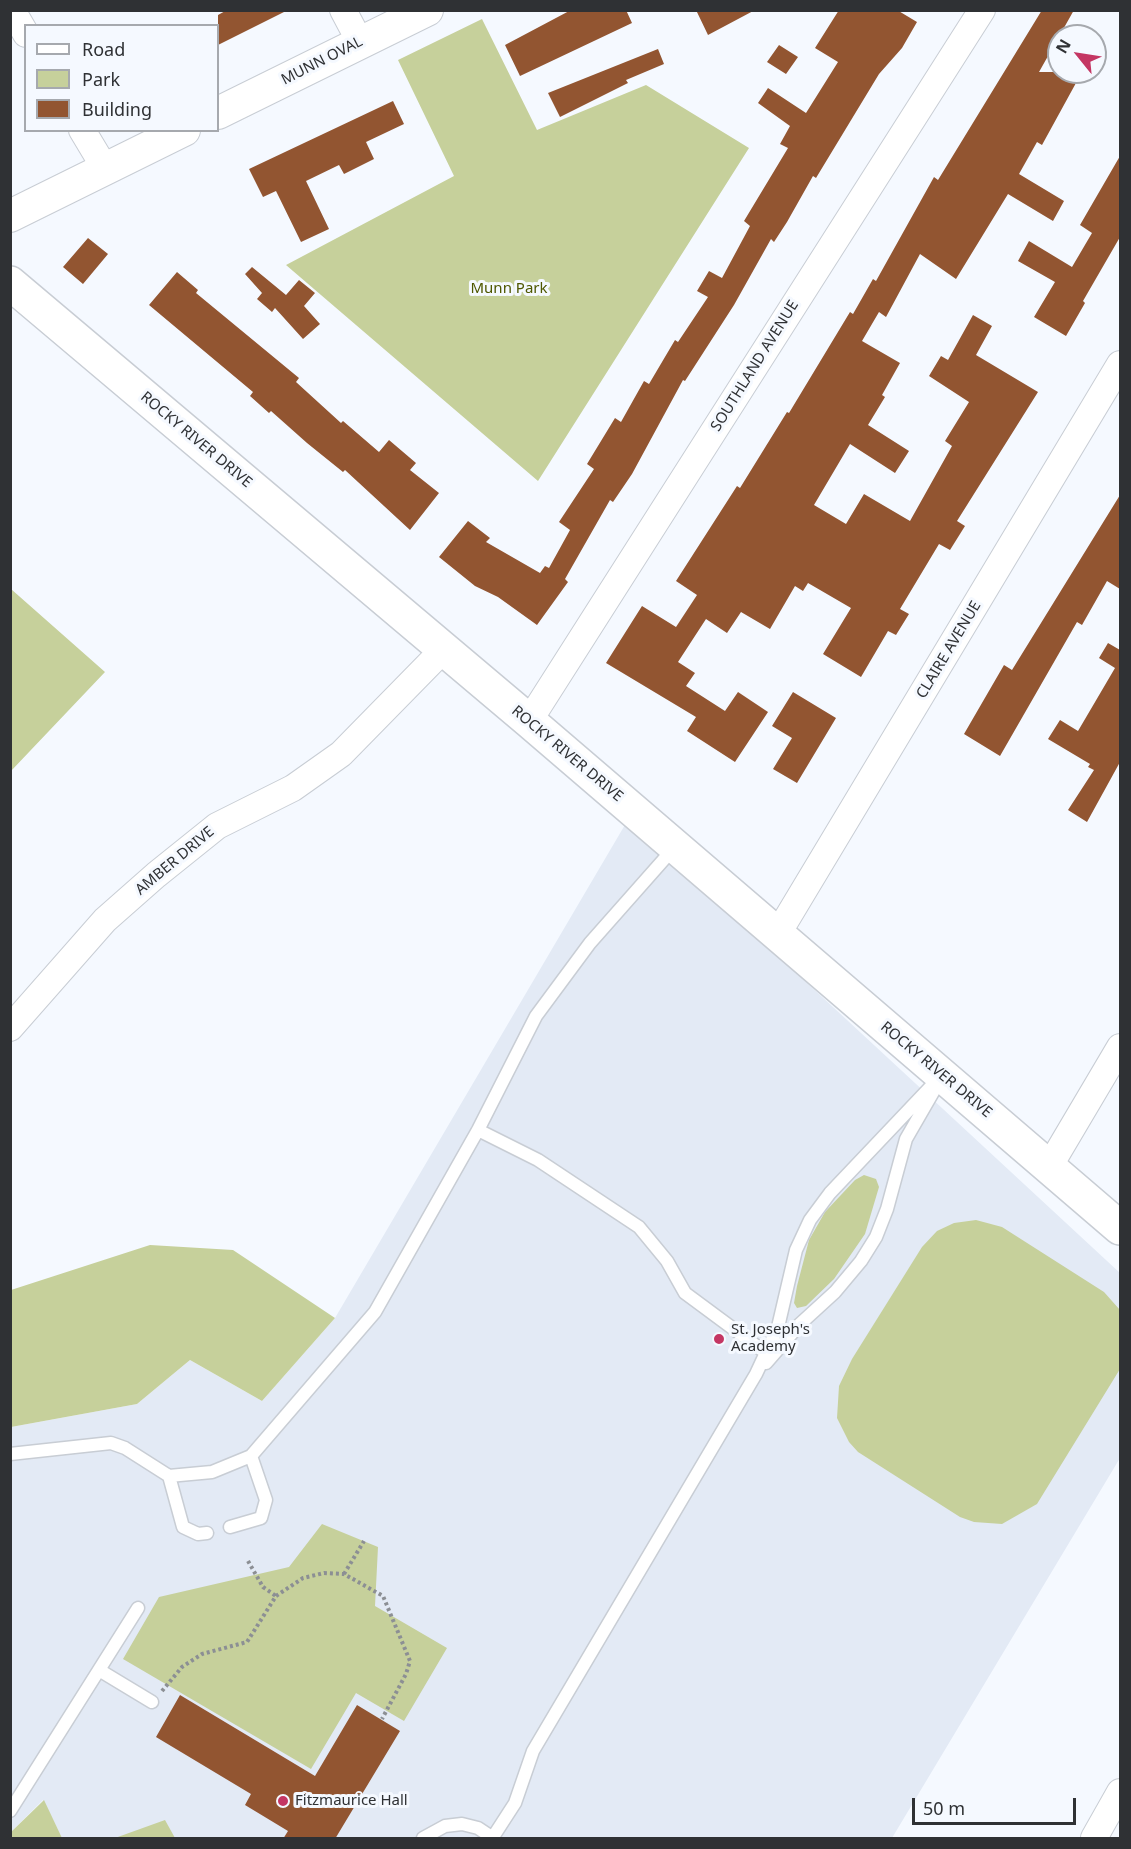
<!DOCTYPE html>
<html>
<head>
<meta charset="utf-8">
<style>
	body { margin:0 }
	#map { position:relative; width:1131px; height:1849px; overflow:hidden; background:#f5f9ff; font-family:"Noto Sans",sans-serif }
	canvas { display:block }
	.frame { position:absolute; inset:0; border:12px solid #2f3134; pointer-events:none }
	.legend { position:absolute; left:24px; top:24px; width:195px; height:108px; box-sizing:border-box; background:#f5f9ff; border:2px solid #a6a9ae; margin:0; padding:8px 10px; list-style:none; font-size:18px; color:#2f3134 }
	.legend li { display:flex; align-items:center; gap:12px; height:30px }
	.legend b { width:30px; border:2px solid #a6a9ae }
	.north { position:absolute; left:1047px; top:24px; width:60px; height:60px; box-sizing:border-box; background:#f5f9ff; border:2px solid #a6a9ae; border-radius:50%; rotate:300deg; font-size:16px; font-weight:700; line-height:24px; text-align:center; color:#2f3134 }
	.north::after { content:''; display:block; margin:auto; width:21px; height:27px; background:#c43663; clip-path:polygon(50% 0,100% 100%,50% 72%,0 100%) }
	.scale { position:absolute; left:912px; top:1798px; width:164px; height:27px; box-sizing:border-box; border:3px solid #2f3134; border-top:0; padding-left:8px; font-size:18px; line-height:21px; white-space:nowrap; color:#2f3134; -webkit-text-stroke:4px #f5f9ff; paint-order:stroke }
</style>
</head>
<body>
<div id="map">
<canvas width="1131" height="1849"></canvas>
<div class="frame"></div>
<ul class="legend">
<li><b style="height:8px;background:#fff"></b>Road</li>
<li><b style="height:16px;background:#c6d09b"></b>Park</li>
<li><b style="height:16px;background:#925531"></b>Building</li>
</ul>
<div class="north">N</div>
<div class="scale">50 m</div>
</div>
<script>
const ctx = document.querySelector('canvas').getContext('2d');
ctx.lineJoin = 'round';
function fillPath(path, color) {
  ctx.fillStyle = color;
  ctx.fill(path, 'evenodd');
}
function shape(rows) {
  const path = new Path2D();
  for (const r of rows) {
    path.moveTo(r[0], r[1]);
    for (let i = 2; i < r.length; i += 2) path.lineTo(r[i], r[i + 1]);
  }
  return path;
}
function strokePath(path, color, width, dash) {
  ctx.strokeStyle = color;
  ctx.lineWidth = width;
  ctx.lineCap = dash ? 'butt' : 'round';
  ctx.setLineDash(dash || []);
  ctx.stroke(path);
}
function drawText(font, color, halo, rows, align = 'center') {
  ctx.font = font + ' "Noto Sans",sans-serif';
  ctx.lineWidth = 6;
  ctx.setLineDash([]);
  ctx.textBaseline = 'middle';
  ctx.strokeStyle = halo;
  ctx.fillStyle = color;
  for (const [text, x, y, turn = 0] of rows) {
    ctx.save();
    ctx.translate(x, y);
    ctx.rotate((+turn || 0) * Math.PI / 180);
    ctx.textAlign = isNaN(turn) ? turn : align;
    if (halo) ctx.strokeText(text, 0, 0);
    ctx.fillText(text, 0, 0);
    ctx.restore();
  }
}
fillPath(shape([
	[629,818,1120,1273,1120,1458,892,1838,62,1838,43,1800,11,1832,11,1427,137,1404,190,1360,262,1401,335,1318]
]), '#e3eaf5');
fillPath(shape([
	[482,19,537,130,646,85,749,148,538,481,286,265,454,176,398,60],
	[11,589,105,672,11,771],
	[864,1175,876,1179,879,1187,865,1234,834,1279,806,1306,797,1308,794,1303,797,1286,809,1240,825,1212,855,1180],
	[976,1220,1002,1227,1104,1292,1120,1310,1120,1369,1037,1504,1002,1524,974,1522,960,1517,858,1452,849,1442,837,1418,839,1386,852,1359,922,1247,937,1231,954,1223],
	[150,1245,233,1250,335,1318,262,1401,190,1360,137,1404,11,1427,11,1290],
	[322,1524,378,1547,375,1606,447,1648,404,1721,356,1693,311,1769,123,1659,159,1597,289,1567],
	[44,1800,62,1838,11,1838,11,1832],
	[165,1820,175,1838,115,1838]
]), '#c6d09b');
fillPath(shape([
	[227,10,288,10,218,45,218,15],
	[571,10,626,10,632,23,520,76,505,45],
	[696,10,755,10,708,35],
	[839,10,897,10,917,22,902,48,879,74,816,178,813,176,787,222,774,242,771,239,734,305,685,381,683,380,632,474,613,502,610,500,565,579,568,582,537,625,498,597,475,586,439,557,468,521,490,538,486,542,540,573,545,566,549,568,570,530,559,522,594,469,587,464,615,418,621,422,644,381,649,384,675,340,678,342,708,297,697,291,709,271,722,278,750,226,744,221,788,148,780,144,790,126,758,103,768,88,806,113,838,62,815,48],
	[1042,10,1074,10,1039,72,1082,72,1042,145,1037,142,1019,174,1064,201,1053,221,1008,194,956,279,920,254,886,317,879,312,862,341,900,363,882,395,885,397,868,425,909,451,895,473,850,444,814,505,846,524,864,494,910,521,952,446,945,441,969,402,929,376,941,356,948,360,973,315,992,326,976,355,1038,392,957,521,965,526,950,550,939,544,900,609,909,614,896,635,888,631,861,677,823,654,851,608,808,583,803,591,795,586,770,629,741,612,727,633,706,619,678,662,695,673,686,686,725,711,738,692,768,712,735,762,687,731,696,717,606,663,642,606,676,627,697,595,676,581,737,486,740,488,787,412,789,413,850,312,853,314,873,279,876,281,934,177,938,180],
	[779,45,798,57,786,74,767,62],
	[658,49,664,64,626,80,628,83,560,117,548,93],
	[393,101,404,124,366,142,374,159,344,174,339,165,306,181,329,229,301,242,276,191,263,197,249,169],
	[1120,156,1120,237,1083,301,1085,303,1066,336,1034,317,1055,282,1018,261,1029,241,1072,267,1092,233,1080,225],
	[88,238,108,254,83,284,63,267],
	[252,267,286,295,299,280,315,293,304,306,320,324,303,339,275,308,272,312,257,299,262,293,245,274],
	[177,272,198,290,196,293,299,378,296,382,341,423,343,421,379,452,389,440,416,463,410,470,439,493,410,530,345,470,343,472,307,443,271,411,269,413,250,396,253,392,149,305],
	[1120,495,1120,589,1107,581,1082,625,1077,622,1000,756,964,734,1004,665,1012,670],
	[1108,643,1120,650,1120,762,1087,822,1068,810,1094,770,1088,767,1090,764,1048,739,1060,720,1078,731,1115,668,1099,658],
	[793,692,836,718,797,783,773,769,792,738,772,726],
	[180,1695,315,1776,357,1705,400,1731,335,1839,283,1839,288,1831,245,1805,251,1794,156,1737]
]), '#925531');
const service = shape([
	[478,1130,538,1160,639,1227,667,1261,685,1293,766,1353],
	[766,1363,800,1324,835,1292,861,1261,876,1237,887,1209,906,1139,936,1087],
	[10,1454,111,1443,125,1448,169,1476,212,1472,251,1456,375,1312,478,1130,536,1016,590,943,674,848],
	[169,1476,183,1527,198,1534,207,1533],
	[230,1527,261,1518,266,1500,251,1456],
	[99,1670,152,1702],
	[10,1811,138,1608],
	[493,1837,515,1803,533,1751,756,1374,778,1327,796,1250,810,1220,830,1193,941,1076],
	[423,1838,445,1826,462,1824,478,1828,493,1838]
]);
const minor = shape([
	[12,10,26,34],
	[343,10,360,42],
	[82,130,106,170],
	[529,721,982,10],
	[777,935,1120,364],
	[10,1028,105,920,156,875,217,826,293,788,341,754,442,651],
	[1049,1167,1120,1047],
	[1094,1838,1120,1792]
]);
const tertiary = shape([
	[218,113,427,10],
	[10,216,184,130]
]);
const primary = shape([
	[10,283,529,721,1120,1228]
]);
strokePath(service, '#c8cdd4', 15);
strokePath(minor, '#c8cdd4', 28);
strokePath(tertiary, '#c8cdd4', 34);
strokePath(primary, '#c8cdd4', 36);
strokePath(shape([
	[248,1561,263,1587,276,1596],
	[344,1574,364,1541],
	[162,1691,182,1667,202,1654,247,1642,276,1596,303,1578,324,1573,344,1574,383,1596,410,1661,406,1674,382,1719]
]), '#8c8f94', 4, [3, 3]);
strokePath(service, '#fff', 12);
strokePath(minor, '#fff', 26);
strokePath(tertiary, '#fff', 32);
strokePath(primary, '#fff', 33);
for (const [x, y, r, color] of [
	[719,1339,6,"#c43663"],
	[283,1801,6,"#c43663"]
]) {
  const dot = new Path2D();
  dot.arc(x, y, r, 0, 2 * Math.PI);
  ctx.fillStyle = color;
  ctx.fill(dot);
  strokePath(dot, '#f5f9ff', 2);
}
drawText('15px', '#2f3134', '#f5f9ff', [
	["MUNN OVAL",322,61,-27],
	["SOUTHLAND AVENUE",755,366,-58],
	["ROCKY RIVER DRIVE",196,440,40],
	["CLAIRE AVENUE",949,650,-59],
	["ROCKY RIVER DRIVE",567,754,40],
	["AMBER DRIVE",175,861,-40],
	["ROCKY RIVER DRIVE",936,1070,40]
]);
drawText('15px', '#4e5700', '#f5f9ff', [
	["Munn Park",509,289]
]);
drawText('15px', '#2f3134', '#f5f9ff', [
	["St. Joseph's",731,1330],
	["Academy",731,1347],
	["Fitzmaurice Hall",295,1801]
], 'left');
</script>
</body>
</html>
